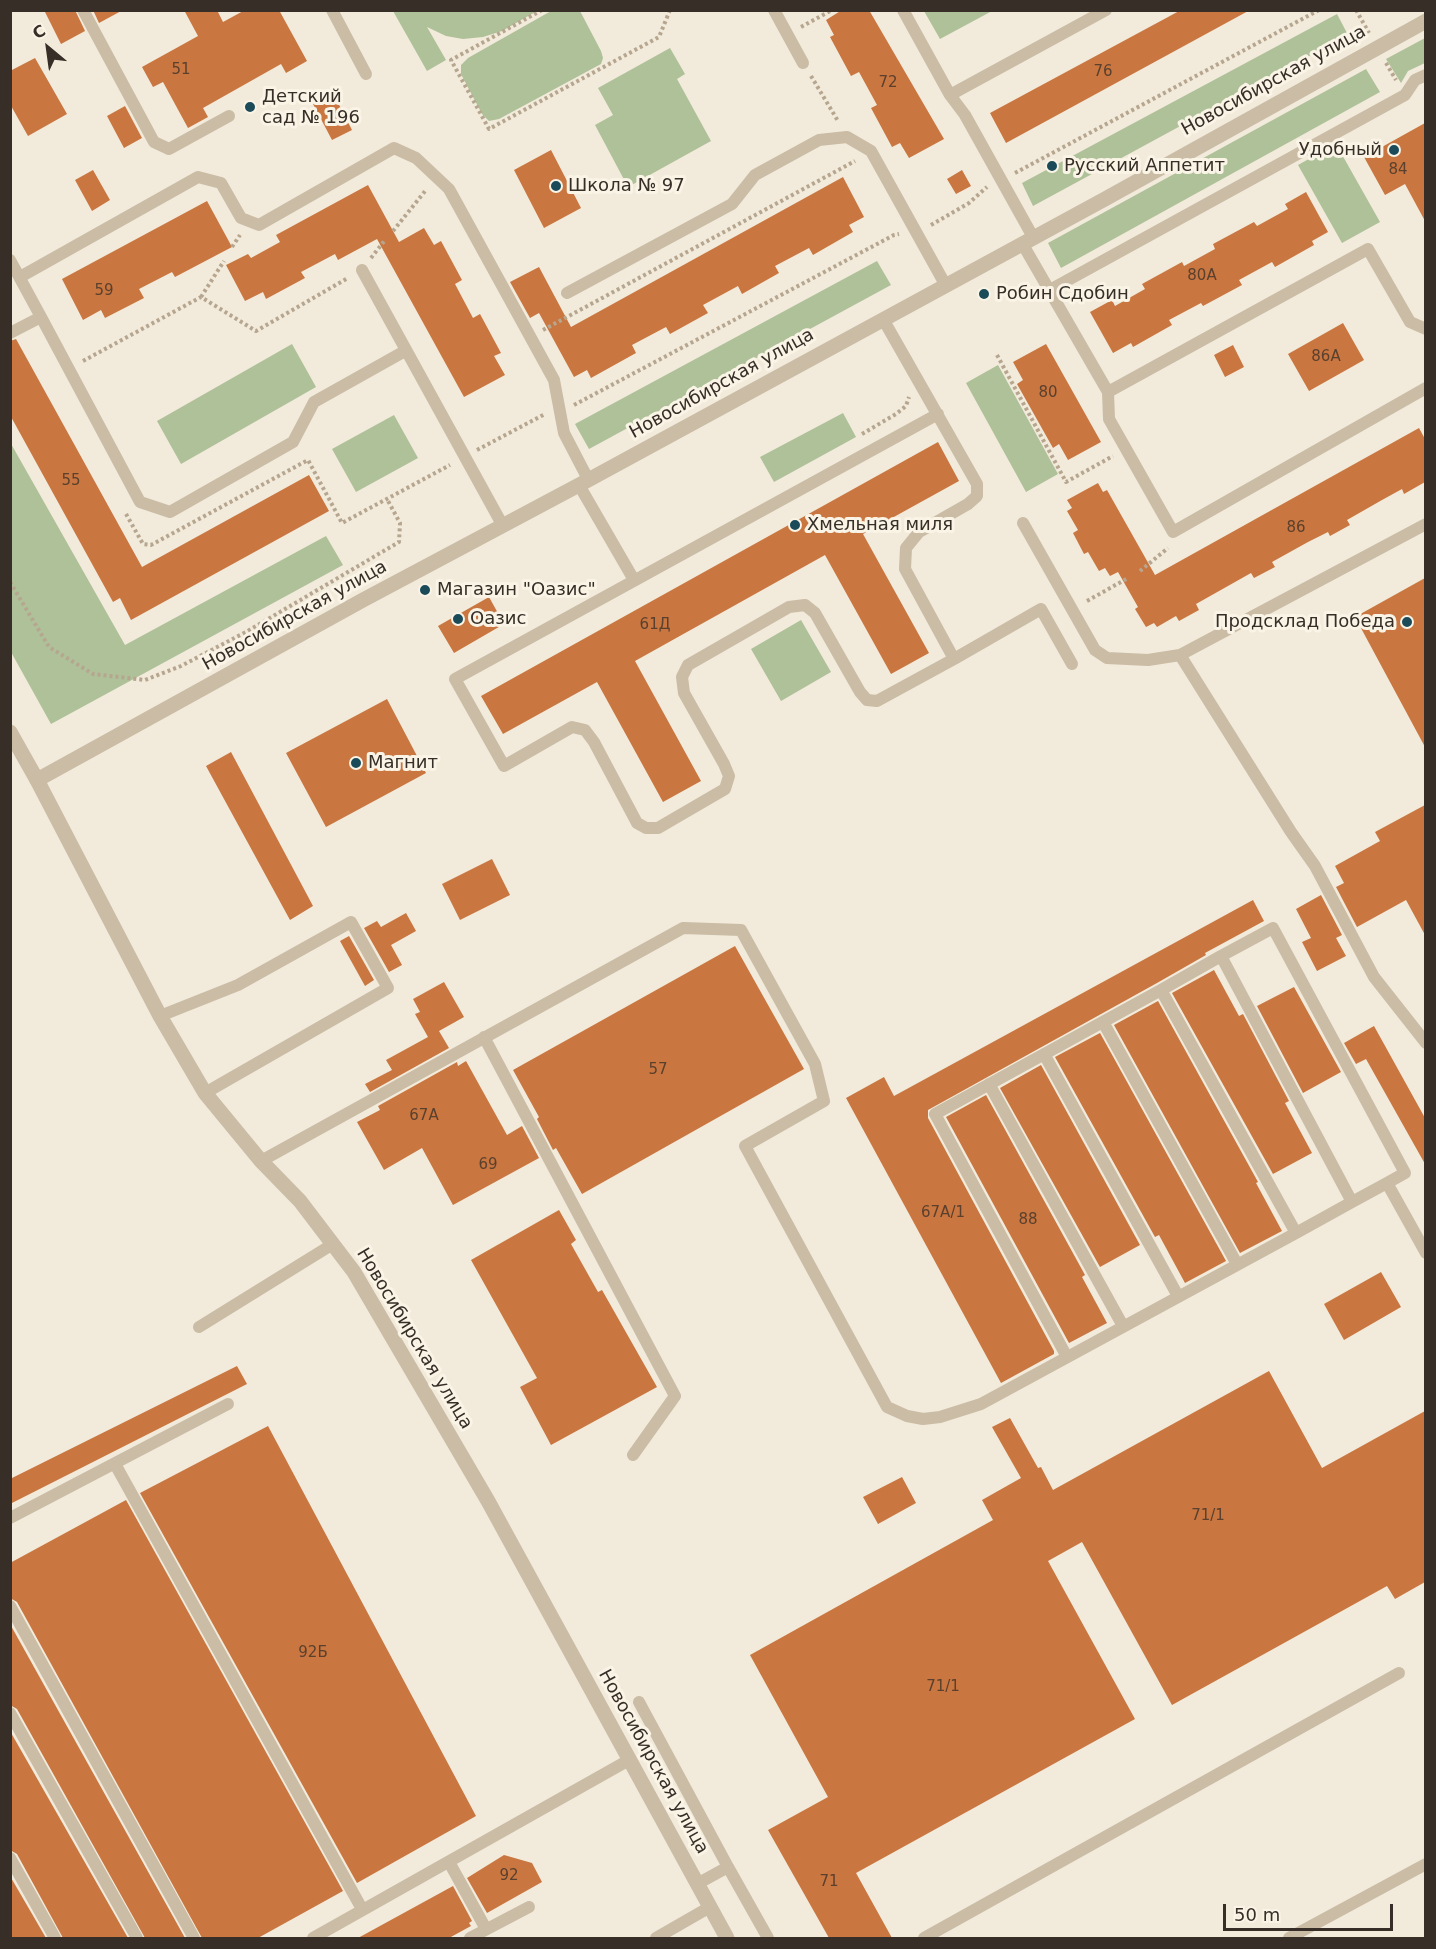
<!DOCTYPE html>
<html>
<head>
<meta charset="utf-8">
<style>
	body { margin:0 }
	#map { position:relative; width:1436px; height:1949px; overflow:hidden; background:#f2eada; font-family:"DejaVu Sans",sans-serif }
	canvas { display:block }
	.frame { position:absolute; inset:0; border:12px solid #362e27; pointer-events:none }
	.north { position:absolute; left:18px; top:18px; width:60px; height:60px; -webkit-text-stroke:4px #faf4e6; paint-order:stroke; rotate:331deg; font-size:16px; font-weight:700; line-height:24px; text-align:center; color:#362e27 }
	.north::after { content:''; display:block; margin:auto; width:21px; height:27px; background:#362e27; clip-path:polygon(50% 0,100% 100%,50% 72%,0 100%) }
	.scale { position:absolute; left:1223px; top:1904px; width:170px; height:27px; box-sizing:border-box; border:3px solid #362e27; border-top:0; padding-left:8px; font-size:18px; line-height:21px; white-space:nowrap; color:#362e27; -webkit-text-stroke:4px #faf4e6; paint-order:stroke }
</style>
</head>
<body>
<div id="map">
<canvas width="1436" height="1949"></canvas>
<div class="frame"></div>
<div class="north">С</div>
<div class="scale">50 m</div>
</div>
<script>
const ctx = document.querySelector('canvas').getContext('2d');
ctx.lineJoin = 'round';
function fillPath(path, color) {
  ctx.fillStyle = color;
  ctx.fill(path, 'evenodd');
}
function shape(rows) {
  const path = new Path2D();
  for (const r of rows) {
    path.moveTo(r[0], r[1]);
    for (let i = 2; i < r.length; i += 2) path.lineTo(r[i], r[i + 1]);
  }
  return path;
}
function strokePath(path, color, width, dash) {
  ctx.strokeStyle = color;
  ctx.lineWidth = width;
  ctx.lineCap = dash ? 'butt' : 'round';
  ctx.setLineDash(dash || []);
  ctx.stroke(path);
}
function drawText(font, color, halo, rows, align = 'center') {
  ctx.font = font + ' "DejaVu Sans",sans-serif';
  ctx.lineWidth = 6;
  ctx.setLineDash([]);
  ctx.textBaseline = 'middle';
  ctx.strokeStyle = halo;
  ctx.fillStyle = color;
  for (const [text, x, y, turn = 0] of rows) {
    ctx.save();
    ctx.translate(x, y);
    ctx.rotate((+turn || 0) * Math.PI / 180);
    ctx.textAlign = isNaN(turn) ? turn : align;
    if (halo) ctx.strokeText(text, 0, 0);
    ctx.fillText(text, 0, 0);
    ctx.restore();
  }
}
fillPath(shape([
	[393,11,537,11,502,31,483,37,463,39,446,36,427,27,446,60,427,71],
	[551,11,580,11,601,51,603,58,601,64,499,119,489,121,482,114,461,74,461,65,468,58],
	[924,11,992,11,940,39],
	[1337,14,1348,35,1033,206,1022,183],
	[1425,38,1425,63,1408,71,1401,83,1386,59],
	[670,48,685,74,677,79,711,141,628,187,595,125,613,115,598,88],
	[1366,69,1380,92,1061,268,1048,243],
	[1336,144,1380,222,1342,243,1298,165],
	[877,261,891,285,589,449,575,424],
	[292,344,316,387,181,464,157,421],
	[998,365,1058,474,1026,492,966,383],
	[843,413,856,437,774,482,760,457],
	[394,415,418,458,356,492,332,449],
	[10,442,125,645,326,536,343,565,51,724,11,652],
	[801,620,831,672,781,701,751,649]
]), '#aec199');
fillPath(shape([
	[44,10,75,10,85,31,61,44],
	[93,10,123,10,99,23],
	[184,10,217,10,223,22,245,10,279,10,307,61,286,73,281,64,203,108,208,117,188,128,163,82,153,87,142,67,198,36],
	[842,10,869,10,944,139,909,158,900,143,892,147,871,108,877,105,859,72,851,76,830,37,834,35,826,20],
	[1181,10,1250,10,1006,143,990,113],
	[35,58,67,114,28,136,10,104,10,71],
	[332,91,352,130,332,140,312,102],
	[125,106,142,138,124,148,107,116],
	[1425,123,1425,221,1405,184,1385,195,1364,157],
	[551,150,581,208,544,228,514,170],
	[93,170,110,200,92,211,75,180],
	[962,170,971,186,956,194,947,179],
	[843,177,864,217,849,225,853,232,813,255,809,248,775,266,779,273,742,294,738,286,703,305,708,313,670,334,666,327,632,345,636,353,591,378,587,370,574,377,539,313,530,318,510,282,539,267,571,327],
	[368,185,399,242,424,228,434,245,441,241,462,280,455,284,473,318,480,314,501,353,494,356,505,375,464,397,377,239,338,260,335,254,301,272,305,278,266,299,263,292,245,301,226,265,248,254,251,258,280,242,276,235],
	[1306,192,1328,232,1312,241,1314,245,1275,267,1272,262,1239,280,1242,285,1203,306,1201,303,1169,320,1172,325,1133,347,1131,343,1113,353,1090,312,1112,300,1115,306,1145,289,1142,284,1182,262,1184,266,1215,249,1213,244,1254,222,1257,226,1288,209,1285,204],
	[207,201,232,247,175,277,172,272,139,289,144,298,105,318,101,310,83,320,62,279],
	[1343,323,1364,360,1309,391,1288,354],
	[16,339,142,567,309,475,329,511,131,620,120,598,113,602,10,415,10,341],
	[1046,344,1101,442,1068,460,1059,444,1053,448,1017,384,1023,380,1013,362],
	[1233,345,1244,367,1225,377,1214,355],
	[1419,428,1425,439,1425,482,1404,494,1402,489,1382,500,1347,520,1350,525,1330,536,1328,532,1308,542,1272,562,1275,567,1254,578,1251,573,1196,604,1199,610,1179,621,1176,616,1157,627,1154,623,1146,627,1135,609,1138,607,1118,572,1110,576,1105,568,1099,571,1088,552,1084,554,1073,533,1078,530,1067,511,1072,508,1067,500,1098,483,1103,492,1107,490,1155,575],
	[938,442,959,481,863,534,929,653,891,674,825,555,635,661,701,781,663,802,597,682,503,734,481,696],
	[1425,578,1425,747,1355,617],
	[489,597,504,624,454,653,438,626],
	[387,699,426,773,326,827,286,753],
	[231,752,313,906,290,920,206,766],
	[1425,805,1425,935,1406,900,1357,927,1336,887,1344,883,1335,866,1380,841,1375,832],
	[492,859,510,895,460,920,442,884],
	[1321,895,1342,935,1336,938,1346,956,1317,971,1302,942,1311,938,1296,909],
	[1253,900,1264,921,1205,953,1206,955,1157,983,928,1110,928,1118,1054,1351,1054,1354,1001,1383,846,1098,884,1077,894,1096],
	[406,913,416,931,391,945,402,965,389,972,364,928,377,921,381,927],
	[349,936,374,980,365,986,340,941],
	[735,946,804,1069,582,1194,556,1148,553,1150,537,1119,539,1117,513,1070],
	[1214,970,1239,1016,1243,1014,1289,1101,1285,1103,1312,1153,1273,1174,1172,993],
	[444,982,464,1017,439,1031,449,1048,370,1092,365,1084,392,1070,386,1060,428,1037,415,1014,420,1012,413,999],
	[1294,987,1341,1072,1303,1093,1257,1006],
	[1158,1001,1258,1182,1256,1183,1282,1231,1240,1253,1114,1025],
	[1374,1026,1425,1118,1425,1164,1366,1059,1356,1064,1344,1043],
	[1100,1033,1226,1261,1185,1283,1159,1235,1155,1237,1055,1057],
	[466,1061,507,1135,522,1126,539,1158,453,1205,422,1148,384,1170,357,1122,380,1110,378,1106,457,1062,458,1066],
	[1041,1065,1140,1245,1100,1267,1000,1088],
	[986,1095,1085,1275,1082,1277,1107,1323,1069,1343,946,1117],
	[559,1210,576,1240,571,1244,598,1292,602,1290,657,1387,551,1445,520,1387,537,1378,471,1260],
	[1381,1272,1401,1307,1344,1340,1324,1304],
	[237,1366,247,1384,10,1504,10,1479],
	[1269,1371,1322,1468,1425,1411,1425,1582,1395,1599,1387,1586,1172,1705,1082,1542,1048,1561,1135,1719,856,1873,892,1938,829,1938,768,1830,828,1797,750,1655,993,1520,982,1500,1021,1478,992,1427,1010,1418,1038,1468,1041,1467,1053,1490],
	[268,1426,476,1816,357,1883,140,1493],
	[902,1477,916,1503,878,1524,863,1497],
	[126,1500,343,1891,258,1938,202,1938,17,1602,10,1598,10,1563],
	[10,1624,185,1938,145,1938,17,1709,10,1705],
	[10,1731,128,1938,63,1938,17,1854,10,1850],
	[504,1855,532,1863,542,1882,487,1913,467,1878],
	[10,1876,46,1938,10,1938],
	[453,1886,472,1921,469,1923,471,1926,449,1938,358,1938]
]), '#c97640');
strokePath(shape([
	[542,10,451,60,489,129,659,37,670,10],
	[1356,10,1369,33],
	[801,27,832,10],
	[1386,63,1396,80],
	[811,76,838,121],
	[1015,173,1319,10],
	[931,225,969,203,987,187],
	[393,231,426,190],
	[232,247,240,235],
	[371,258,385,240],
	[201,297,224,261],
	[543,330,855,161],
	[997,355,1066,482,1113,456],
	[83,361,201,297,256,331,348,278],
	[574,405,894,235,899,234],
	[862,434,896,414,906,406,909,397],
	[477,450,545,414],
	[126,514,143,544,151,545,308,460,342,523,450,465],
	[1140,571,1168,548],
	[10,582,49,647,93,674,145,680,181,666,246,632,399,542,400,523,387,499],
	[1087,601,1128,578]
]), '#b6a68f', 4, [3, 3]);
strokePath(shape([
	[83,10,154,142,169,149,229,116],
	[332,10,366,74],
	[774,10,803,63],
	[903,10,950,95],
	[1033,237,965,115,950,95,1106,10],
	[1022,243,1108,392,1368,249,1410,322,1426,329],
	[10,260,41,317,10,333],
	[362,270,503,526],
	[20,277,198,177,221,183,241,218,259,225,394,148,416,158,449,189,554,380,564,433,588,479],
	[1048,291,1405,95,1415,80,1426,75],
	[567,293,732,204,755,175,819,140,847,137,871,151,945,284],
	[41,317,140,502,170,512,293,442,314,402,405,351],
	[883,319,977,484,977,496,968,504,919,532,906,548,905,569,954,659,1041,609,1072,664],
	[1108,392,1109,419,1173,532,1426,388],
	[938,414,455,679,504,766,572,727,585,730,594,742,637,823,646,828,658,828,725,789,729,776,724,764,684,693,682,677,688,665,789,607,805,605,815,613,860,692,867,700,877,701,954,659],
	[579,485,634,580],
	[1023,523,1095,650,1107,658,1148,660,1180,655,1426,524],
	[1180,655,1291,832,1315,866,1374,977,1426,1043],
	[1221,956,1273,928,1405,1173,1387,1183],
	[1161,990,1221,956,1352,1202,1296,1233],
	[160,1016,238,985,351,922,388,988,205,1093],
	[1103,1022,1237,1264],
	[484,1037,675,1396,633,1455],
	[1044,1054,1178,1296],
	[989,1084,1123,1326],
	[261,1161,683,928,741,930,815,1064,824,1101,745,1146,887,1407,907,1416,923,1419,940,1417,981,1404,1296,1233,1161,990,935,1114,1067,1357],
	[1352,1202,1387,1183,1426,1253],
	[199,1327,333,1244],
	[115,1464,362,1909],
	[10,1518,228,1404],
	[10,1606,194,1938],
	[639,1702,728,1867,697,1884],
	[10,1713,137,1938],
	[10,1858,55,1938],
	[449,1862,486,1929],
	[728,1867,768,1938],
	[313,1938,629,1760],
	[470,1938,529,1907],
	[656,1938,710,1907],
	[924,1938,1399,1673],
	[1289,1938,1426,1864]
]), '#cabca5', 12);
strokePath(shape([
	[37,780,160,1016,205,1093,261,1161,300,1201,354,1272,488,1501,727,1938]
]), '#cabca5', 15);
strokePath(shape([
	[10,732,37,780,363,600,579,485,1105,199,1426,21]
]), '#cabca5', 15);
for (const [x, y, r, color] of [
	[250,107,6,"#1b4b59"],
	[1394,150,6,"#1b4b59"],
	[1052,166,6,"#1b4b59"],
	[556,186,6,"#1b4b59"],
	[984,294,6,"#1b4b59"],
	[795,525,6,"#1b4b59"],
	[425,590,6,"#1b4b59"],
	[458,619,6,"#1b4b59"],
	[1407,622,6,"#1b4b59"],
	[356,763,6,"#1b4b59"]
]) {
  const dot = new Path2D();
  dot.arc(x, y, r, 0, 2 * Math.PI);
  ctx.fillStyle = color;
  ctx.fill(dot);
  strokePath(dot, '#faf4e6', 2);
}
drawText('15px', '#5b402d', null, [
	["51",181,70],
	["76",1103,72],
	["72",888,83],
	["84",1398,170],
	["80А",1202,276],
	["59",104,291],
	["86А",1326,357],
	["80",1048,393],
	["55",71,481],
	["86",1296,528],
	["61Д",655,625],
	["57",658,1070],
	["67А",424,1116],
	["69",488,1165],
	["67А/1",943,1213],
	["88",1028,1220],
	["71/1",1208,1516],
	["92Б",313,1653],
	["71/1",943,1687],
	["92",509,1876],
	["71",829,1882]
]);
drawText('18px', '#362e27', '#faf4e6', [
	["Новосибирская улица",1274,81,-29],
	["Новосибирская улица",722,384,-29],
	["Новосибирская улица",295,616,-29],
	["Новосибирская улица",414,1339,59],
	["Новосибирская улица",653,1762,61]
]);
drawText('18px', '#362e27', '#faf4e6', [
	["Детский",262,97],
	["сад № 196",262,118],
	["Удобный",1382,150,"right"],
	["Русский Аппетит",1064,166],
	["Школа № 97",568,186],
	["Робин Сдобин",996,294],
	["Хмельная миля",807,525],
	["Магазин \"Оазис\"",437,590],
	["Оазис",470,619],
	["Продсклад Победа",1395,622,"right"],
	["Магнит",368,763]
], 'left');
</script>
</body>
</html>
